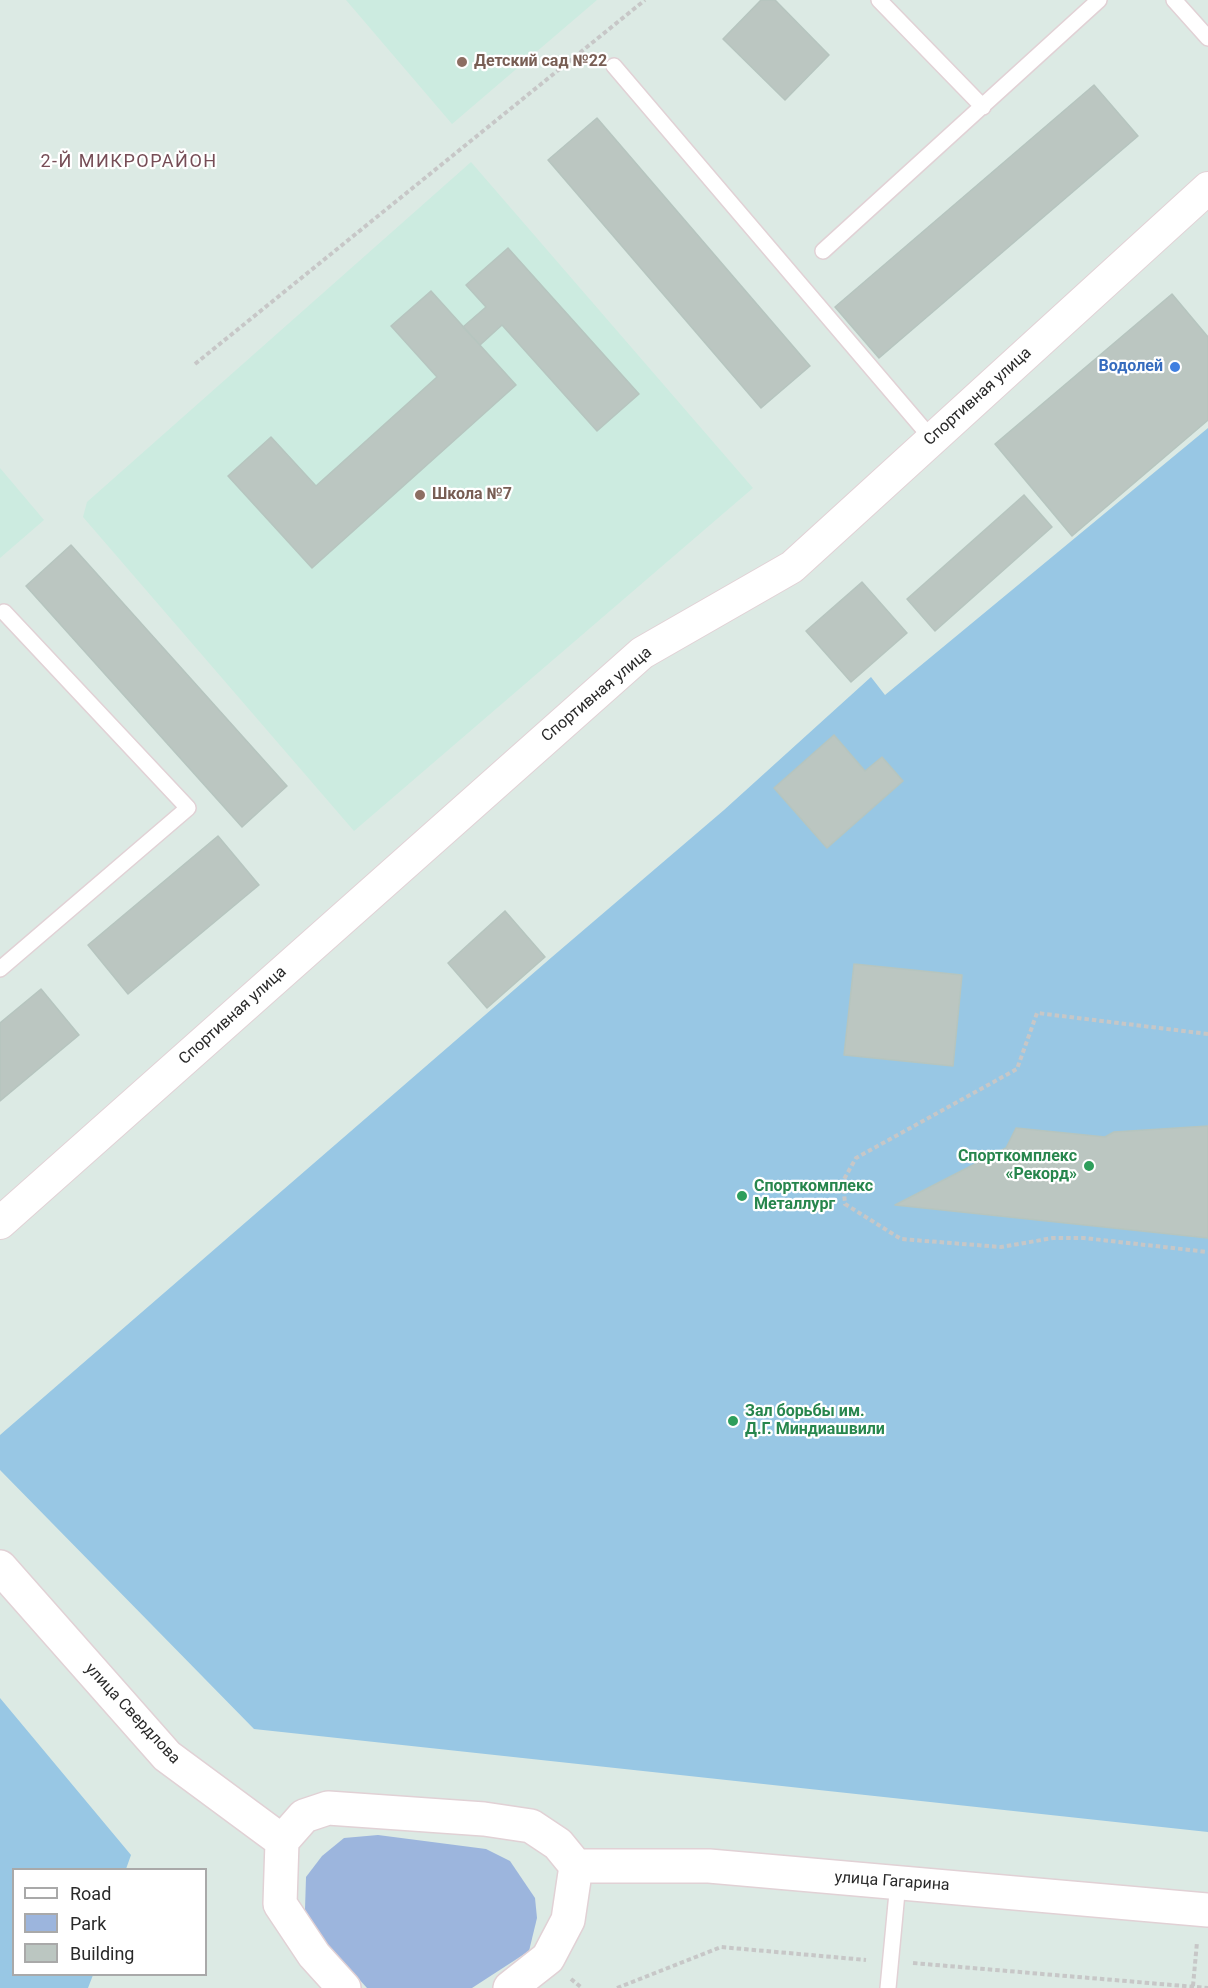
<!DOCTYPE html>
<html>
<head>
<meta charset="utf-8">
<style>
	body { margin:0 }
	#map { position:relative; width:1208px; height:1988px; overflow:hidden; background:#dceae4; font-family:Roboto,sans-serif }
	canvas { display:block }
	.legend { position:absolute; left:12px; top:1868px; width:195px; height:108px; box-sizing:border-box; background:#fff; border:2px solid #a9a9a9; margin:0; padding:8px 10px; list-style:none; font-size:18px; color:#292929 }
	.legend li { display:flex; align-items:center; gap:12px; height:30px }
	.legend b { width:30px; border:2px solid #a9a9a9 }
</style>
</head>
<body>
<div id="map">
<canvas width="1208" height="1988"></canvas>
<ul class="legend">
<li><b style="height:8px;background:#fff"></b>Road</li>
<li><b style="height:16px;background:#9cb5dd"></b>Park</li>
<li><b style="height:16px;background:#bbc6c1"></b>Building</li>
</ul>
</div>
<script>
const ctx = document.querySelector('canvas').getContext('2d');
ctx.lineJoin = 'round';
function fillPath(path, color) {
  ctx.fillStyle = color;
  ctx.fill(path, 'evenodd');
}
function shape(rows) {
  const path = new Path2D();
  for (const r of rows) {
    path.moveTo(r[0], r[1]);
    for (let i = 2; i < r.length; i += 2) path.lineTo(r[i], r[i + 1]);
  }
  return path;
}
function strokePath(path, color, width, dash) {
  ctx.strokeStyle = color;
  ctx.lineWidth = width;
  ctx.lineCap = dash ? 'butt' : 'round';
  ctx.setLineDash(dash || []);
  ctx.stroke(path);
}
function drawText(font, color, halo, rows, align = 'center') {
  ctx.font = font + ' Roboto,sans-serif';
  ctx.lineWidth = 4.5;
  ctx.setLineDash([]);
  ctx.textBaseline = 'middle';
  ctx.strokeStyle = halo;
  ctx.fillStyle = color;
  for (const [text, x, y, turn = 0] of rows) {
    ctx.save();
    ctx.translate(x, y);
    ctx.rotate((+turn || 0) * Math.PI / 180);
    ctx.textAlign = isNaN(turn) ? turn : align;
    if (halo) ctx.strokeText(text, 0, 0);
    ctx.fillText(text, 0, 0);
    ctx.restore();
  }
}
fillPath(shape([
	[346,0,597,0,452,124],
	[471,162,753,488,354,831,83,517,87,502],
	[0,468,44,520,0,558]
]), '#ccebe0');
fillPath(shape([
	[378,1835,486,1849,510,1861,535,1898,537,1918,529,1951,472,1988,367,1988,328,1945,305,1910,306,1877,322,1856,344,1838]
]), '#9cb5dd');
fillPath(shape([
	[1208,428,1208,1832,254,1729,0,1470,0,1435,552,957,724,810,871,677,885,695],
	[0,1698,131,1855,126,1869,14,1870,14,1974,93,1975,88,1988,0,1988]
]), '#98c7e4');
const building = shape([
	[761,0,775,0,829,55,785,100,723,39,761,0],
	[1094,85,1138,136,879,358,835,307,1094,85],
	[597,118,810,366,761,408,548,160,597,118],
	[508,248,639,394,597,431,502,325,480,345,463,327,486,307,466,285,508,248],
	[431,291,516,385,312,568,228,476,271,437,316,486,437,377,391,326,431,291],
	[1172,294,1208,337,1208,420,1072,536,995,444,1172,294],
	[1024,495,1052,527,935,631,907,599,1024,495],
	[71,545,287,786,242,827,26,586,71,545],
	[862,582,907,633,851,682,806,631,862,582],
	[834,735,865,771,882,757,903,781,827,848,774,788,834,735],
	[218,836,259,885,128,994,88,945,218,836],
	[505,911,545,957,487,1008,448,963,505,911],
	[854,964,962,975,953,1066,844,1055,854,964],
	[41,989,79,1035,0,1101,0,1023,41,989],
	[1208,1126,1208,1238,895,1205,1006,1148,1016,1128,1105,1137,1114,1132,1208,1126]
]);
fillPath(building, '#bbc6c1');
strokePath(building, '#b6c5bf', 1.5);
const service = shape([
	[879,0,983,107],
	[1174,0,1208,38],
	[614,66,932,439],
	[823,251,1099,0],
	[0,969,188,808,4,612],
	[888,1988,898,1882]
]);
const minor = shape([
	[0,1223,642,653,792,567,1208,188]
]);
const secondary = shape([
	[0,1567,167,1756,282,1841],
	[576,1866,709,1866,1208,1910],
	[344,1988,314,1955,280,1904,282,1841,304,1816,328,1808,484,1819,531,1826,558,1844,576,1866,568,1920,548,1958,510,1988]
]);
strokePath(service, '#e1d1d5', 18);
strokePath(minor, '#e1d1d5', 34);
strokePath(secondary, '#e1d1d5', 36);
strokePath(shape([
	[195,364,645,0],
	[1208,1034,1037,1013,1017,1069,856,1158,843,1181,845,1204,901,1239,1001,1247,1053,1238,1084,1238,1208,1252],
	[913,1963,1208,1988],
	[571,1979,582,1988],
	[1193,1986,1197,1942],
	[617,1988,721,1947,866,1960]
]), '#c7c7c7', 4, [4.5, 3]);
strokePath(service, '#fff', 15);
strokePath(minor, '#fff', 32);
strokePath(secondary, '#fff', 33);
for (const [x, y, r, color] of [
	[462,62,6,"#8d6e63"],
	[1175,367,6,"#3f7fe0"],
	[420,495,6,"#8d6e63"],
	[1089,1166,6,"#2e9e5b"],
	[742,1196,6,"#2e9e5b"],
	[733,1421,6,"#2e9e5b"]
]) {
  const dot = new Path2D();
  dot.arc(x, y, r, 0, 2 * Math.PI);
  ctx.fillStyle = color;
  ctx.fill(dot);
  strokePath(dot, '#fff', 2);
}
drawText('bold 16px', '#785e54', '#fff', [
	["Детский сад №22",474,62],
	["Школа №7",432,495]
], 'left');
drawText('bold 16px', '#366cbe', '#fff', [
	["Водолей",1163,367]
], 'right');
drawText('16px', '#292929', '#fff', [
	["Спортивная улица",978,397,-42],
	["Спортивная улица",597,695,-40],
	["Спортивная улица",233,1016,-42],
	["улица Свердлова",132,1714,47],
	["улица Гагарина",892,1882,4]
]);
drawText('bold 16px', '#27864d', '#fff', [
	["Спорткомплекс",1077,1157,"right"],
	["«Рекорд»",1077,1175,"right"],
	["Спорткомплекс",754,1187],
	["Металлург",754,1205],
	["Зал борьбы им.",745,1412],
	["Д.Г. Миндиашвили",745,1430]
], 'left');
ctx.letterSpacing = '1.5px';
drawText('18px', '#764d56', '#fff', [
	["2-Й МИКРОРАЙОН",129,162]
]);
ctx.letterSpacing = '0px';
</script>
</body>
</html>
